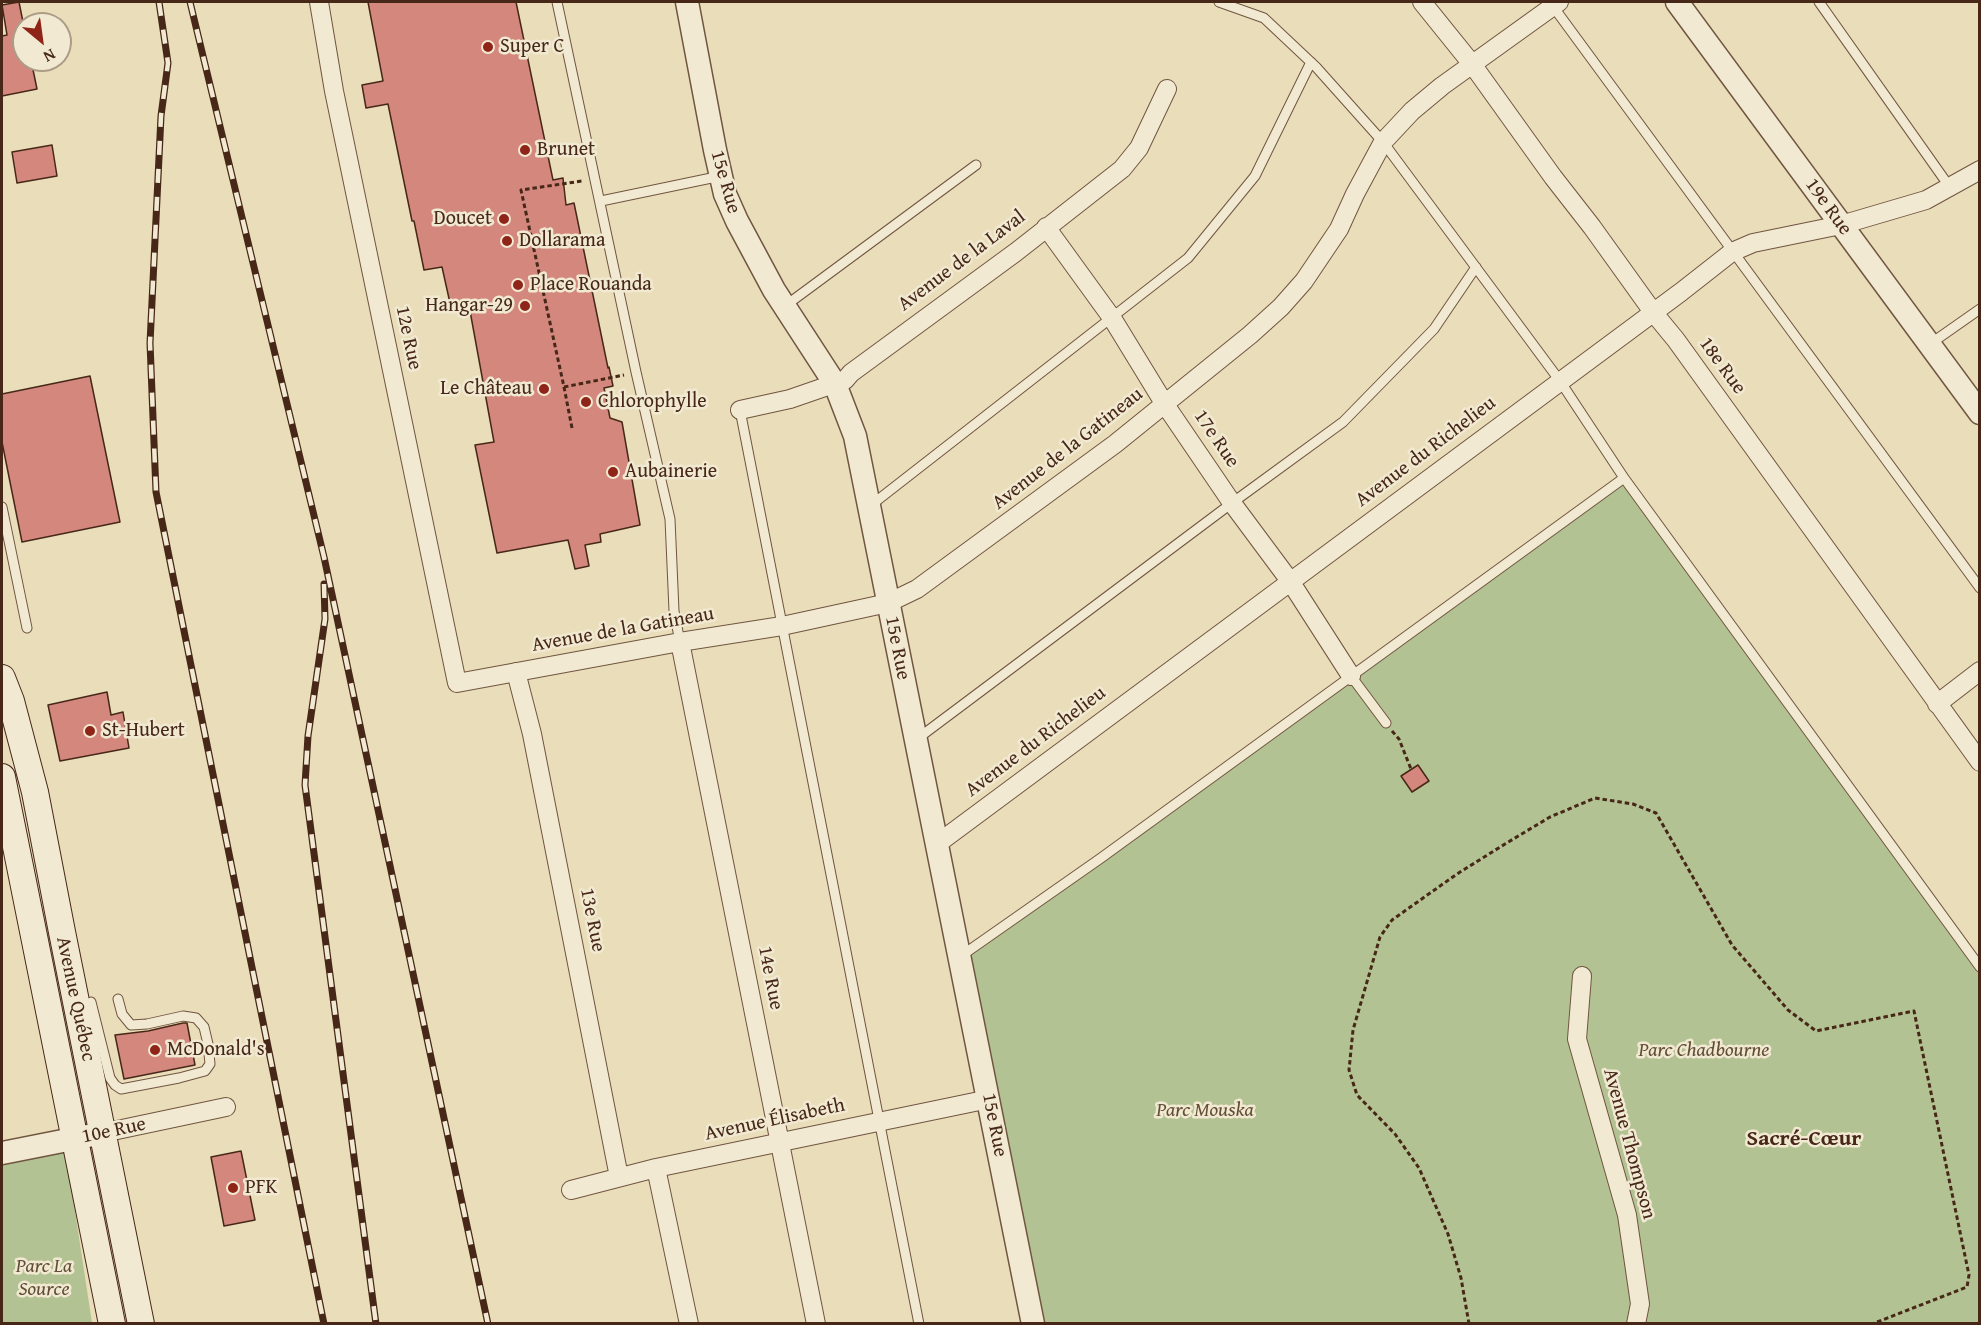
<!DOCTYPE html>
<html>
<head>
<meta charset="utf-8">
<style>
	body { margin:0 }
	#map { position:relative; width:1981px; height:1325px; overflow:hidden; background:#eaddb9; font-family:"Gentium Book Plus",serif }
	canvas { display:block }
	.frame { position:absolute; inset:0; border:3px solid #472818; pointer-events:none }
	.north { position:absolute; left:12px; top:12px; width:60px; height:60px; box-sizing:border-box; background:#f1e9d2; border:2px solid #ad9c88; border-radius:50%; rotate:151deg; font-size:16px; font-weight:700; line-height:24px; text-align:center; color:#472818 }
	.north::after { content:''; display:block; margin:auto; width:21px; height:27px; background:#8f2418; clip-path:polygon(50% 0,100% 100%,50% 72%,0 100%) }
</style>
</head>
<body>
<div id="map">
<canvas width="1981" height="1325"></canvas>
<div class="frame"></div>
<div class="north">N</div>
</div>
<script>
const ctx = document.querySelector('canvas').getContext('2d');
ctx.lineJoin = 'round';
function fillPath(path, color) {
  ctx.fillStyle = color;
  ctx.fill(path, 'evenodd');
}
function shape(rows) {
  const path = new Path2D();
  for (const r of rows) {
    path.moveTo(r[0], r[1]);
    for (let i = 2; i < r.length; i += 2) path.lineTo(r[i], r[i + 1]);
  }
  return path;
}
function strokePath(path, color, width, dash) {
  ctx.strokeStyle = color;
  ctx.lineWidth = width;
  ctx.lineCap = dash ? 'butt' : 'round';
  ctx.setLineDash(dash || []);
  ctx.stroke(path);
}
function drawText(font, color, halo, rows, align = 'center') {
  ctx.font = font + ' "Gentium Book Plus",serif';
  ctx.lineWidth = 5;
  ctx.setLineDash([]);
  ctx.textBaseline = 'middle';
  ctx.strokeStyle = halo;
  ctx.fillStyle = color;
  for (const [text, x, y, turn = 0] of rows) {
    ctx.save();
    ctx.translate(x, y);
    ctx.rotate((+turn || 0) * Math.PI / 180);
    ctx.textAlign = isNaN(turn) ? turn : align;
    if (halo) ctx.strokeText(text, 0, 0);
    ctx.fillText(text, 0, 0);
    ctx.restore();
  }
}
fillPath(shape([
	[1624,478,1979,967,1979,1323,1033,1323,961,957],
	[66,1152,92,1323,2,1324,2,1162]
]), '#b3c292');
const building = shape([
	[19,2,24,27,24,60,31,60,37,89,2,96,2,36,7,35,2,5,19,2],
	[368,2,516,2,553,180,563,178,566,205,574,203,608,368,609,367,613,386,604,388,610,418,622,422,640,525,600,534,601,542,585,545,589,566,575,569,568,540,497,553,475,445,494,442,468,300,450,303,442,267,424,270,414,221,412,221,388,104,366,108,362,85,383,81,368,2],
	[52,145,57,176,17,183,12,152,52,145],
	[90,376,120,522,22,542,2,442,2,394,90,376],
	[107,692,111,715,123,712,129,748,60,761,48,705,107,692],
	[1418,765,1429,781,1412,792,1401,776,1418,765],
	[183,1023,187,1023,195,1065,124,1079,115,1035,148,1031,183,1023],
	[241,1151,255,1220,224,1226,211,1157,241,1151]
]);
fillPath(building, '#d3877d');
strokePath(building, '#472818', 1.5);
const service = shape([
	[557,2,636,372,670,519,674,611,680,642],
	[1219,2,1264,18,1316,67,1383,142,1560,381,1624,478,1980,967],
	[1819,2,1949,186],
	[1552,5,1980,588],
	[601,201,721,176],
	[785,306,976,165],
	[1930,344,1980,309],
	[740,410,919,1324],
	[870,506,1188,258,1255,176,1311,62],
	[2,507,27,628],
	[1351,676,1386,723],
	[917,739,1232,503,1343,422,1434,329,1476,267],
	[961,956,1101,858,1624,478],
	[91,1002,110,1078,115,1085,121,1089,179,1078,205,1071,210,1064,208,1044,204,1027,196,1018,183,1016,147,1024,131,1025,122,1014,118,999]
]);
const minor = shape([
	[319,2,334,91,457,683,680,642,782,626,888,603,917,589,1115,444,1250,335,1281,307,1304,281,1339,229,1355,194,1383,142,1412,111,1442,86,1559,2],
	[1422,2,1472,64,1553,177,1592,227,1653,312,1676,340,1980,762],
	[1046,227,1112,318,1164,403,1232,503,1290,581,1351,676],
	[740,410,790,399,845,380,851,373,1016,252,1122,169,1139,148,1167,89],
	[680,642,816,1324],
	[516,672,532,734,619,1177],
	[1937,704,1980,671],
	[937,844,1681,292,1732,252,1753,243,1841,225,1926,200,1980,170],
	[1582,976,1577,1039,1627,1215,1640,1304,1636,1324],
	[103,1133,226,1107],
	[656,1168,689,1324],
	[571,1190,656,1168,989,1099]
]);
const tertiary = shape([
	[687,2,715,150,725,194,737,221,774,290,835,384,855,436,1033,1324],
	[1677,2,1980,413],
	[2,1153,103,1133]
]);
const secondary = shape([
	[2,678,11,701,35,792,62,932,141,1324],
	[2,777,112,1324]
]);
strokePath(service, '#705540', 11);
strokePath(minor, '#705540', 20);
strokePath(tertiary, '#705540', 25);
strokePath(secondary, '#472818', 28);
strokePath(shape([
	[564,387,624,375],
	[572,428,564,387,521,190,582,181],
	[1392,731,1399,739,1411,769],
	[1469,1324,1461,1278,1448,1234,1419,1168,1395,1134,1357,1095,1349,1070,1353,1030,1380,937,1392,920,1457,874,1505,844,1550,817,1595,798,1633,804,1656,813,1732,945,1788,1010,1816,1031,1914,1011,1969,1275,1967,1287,1872,1324]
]), '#472818', 3, [4.5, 3]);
strokePath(service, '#f1e9d2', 9);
strokePath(minor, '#f1e9d2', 18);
strokePath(tertiary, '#f1e9d2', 22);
strokePath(secondary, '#f1e9d2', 26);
const rail = shape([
	[159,2,168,63,161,116,150,343,156,492,324,1324],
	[190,2,324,557,488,1324],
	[324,584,325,619,308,736,305,785,376,1324]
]);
strokePath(rail, '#472818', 7);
strokePath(rail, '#f1e9d2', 4.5, [14]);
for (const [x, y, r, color] of [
	[488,47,6,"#8f2418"],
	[525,150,6,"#8f2418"],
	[504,219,6,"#8f2418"],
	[507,241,6,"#8f2418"],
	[518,285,6,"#8f2418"],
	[525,306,6,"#8f2418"],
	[544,389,6,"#8f2418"],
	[586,402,6,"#8f2418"],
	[613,472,6,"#8f2418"],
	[90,731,6,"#8f2418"],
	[155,1050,6,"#8f2418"],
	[233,1188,6,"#8f2418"]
]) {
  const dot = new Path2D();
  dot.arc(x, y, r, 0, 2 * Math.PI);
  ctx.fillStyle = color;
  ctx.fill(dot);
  strokePath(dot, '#f1e9d2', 2);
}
drawText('20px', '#472818', '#f1e9d2', [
	["Super C",500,47],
	["Brunet",537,150],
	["Doucet",492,219,"right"],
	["Dollarama",519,241],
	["Place Rouanda",530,285],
	["Hangar-29",513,306,"right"],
	["Le Château",532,389,"right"],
	["Chlorophylle",598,402],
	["Aubainerie",625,472],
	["St-Hubert",102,731],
	["McDonald's",167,1050],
	["PFK",245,1188]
], 'left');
drawText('20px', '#472818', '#f1e9d2', [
	["15e Rue",725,182,74],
	["19e Rue",1828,207,54],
	["Avenue de la Laval",962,261,-37],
	["12e Rue",408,338,78],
	["18e Rue",1722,366,54],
	["17e Rue",1216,439,56],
	["Avenue de la Gatineau",1068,449,-38],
	["Avenue du Richelieu",1426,452,-37],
	["Avenue de la Gatineau",623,630,-10],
	["15e Rue",897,648,79],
	["Avenue du Richelieu",1036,742,-37],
	["13e Rue",592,920,79],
	["14e Rue",770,978,79],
	["Avenue Québec",75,999,78],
	["Avenue Élisabeth",775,1120,-12],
	["15e Rue",994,1125,79],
	["10e Rue",114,1131,-12],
	["Avenue Thompson",1629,1144,75]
]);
drawText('italic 20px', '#624e36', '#f1e9d2', [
	["Parc Chadbourne",1704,1051],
	["Parc Mouska",1205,1111],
	["Parc La",44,1267],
	["Source",44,1290]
]);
drawText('bold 22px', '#472818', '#f1e9d2', [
	["Sacré-Cœur",1804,1139]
]);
</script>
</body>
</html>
